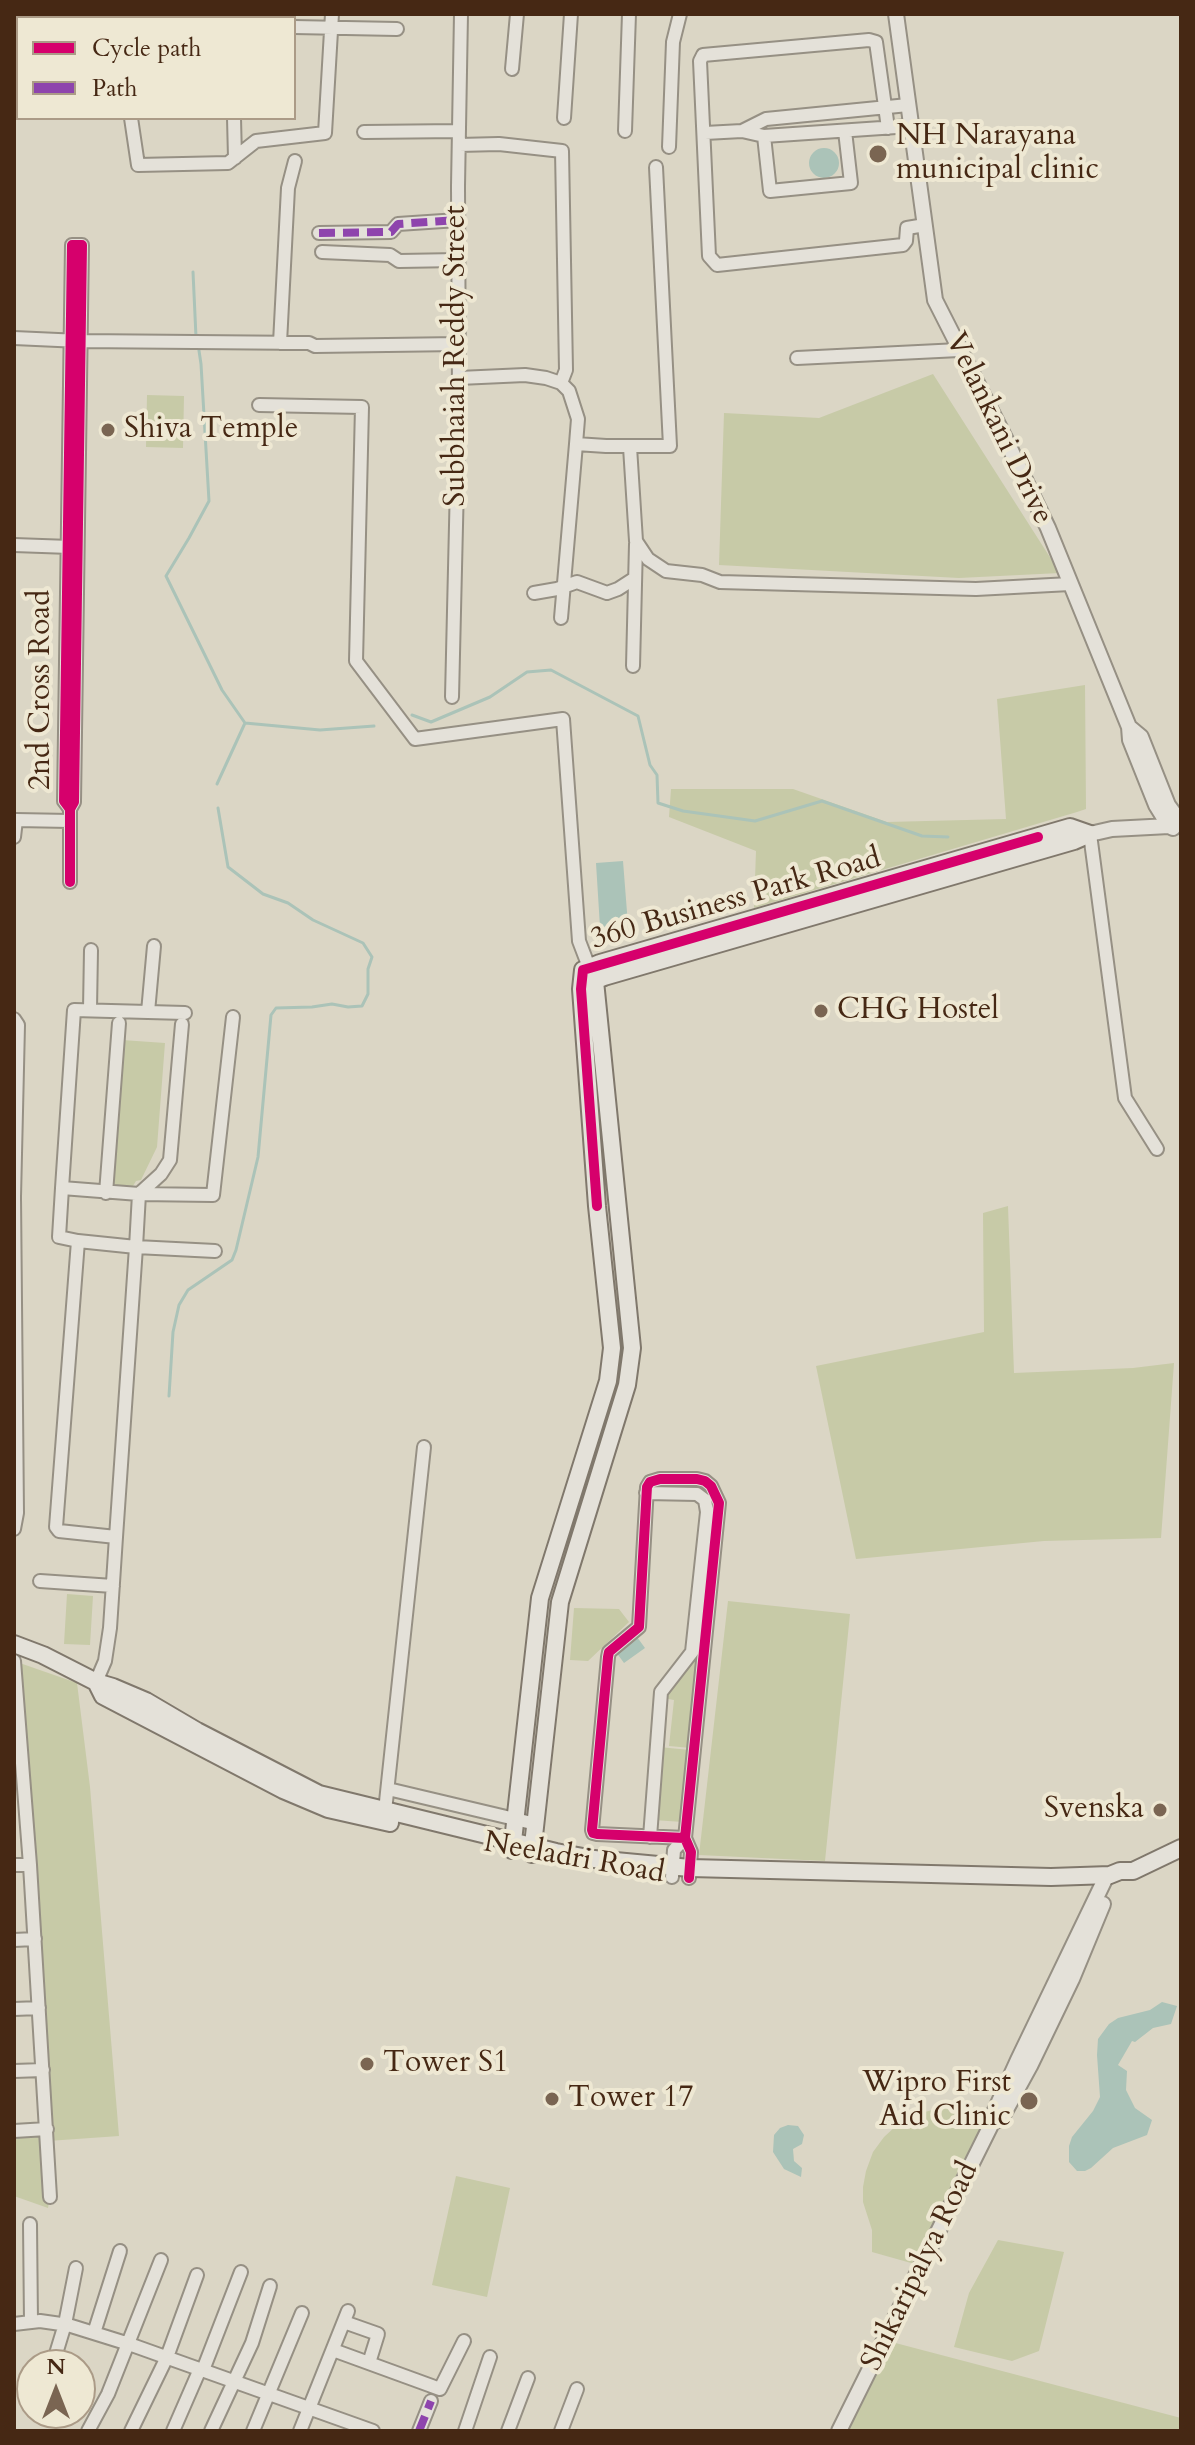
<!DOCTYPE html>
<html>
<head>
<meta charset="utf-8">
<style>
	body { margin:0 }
	#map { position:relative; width:1195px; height:2445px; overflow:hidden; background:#dbd6c5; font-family:Cardo,serif }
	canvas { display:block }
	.frame { position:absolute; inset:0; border:16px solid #462814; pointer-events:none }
	.legend { position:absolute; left:16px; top:16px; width:280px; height:104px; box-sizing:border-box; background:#eee8d3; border:2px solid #ab9b87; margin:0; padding:10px 14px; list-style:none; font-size:24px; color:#462814 }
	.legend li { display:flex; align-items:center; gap:16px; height:40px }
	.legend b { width:40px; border:2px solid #ab9b87 }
	.north { position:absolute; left:16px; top:2349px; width:80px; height:80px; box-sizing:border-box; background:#eee8d3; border:2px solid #ab9b87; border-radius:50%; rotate:0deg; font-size:22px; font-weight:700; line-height:32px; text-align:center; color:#462814 }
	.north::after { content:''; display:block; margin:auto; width:28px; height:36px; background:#7a6552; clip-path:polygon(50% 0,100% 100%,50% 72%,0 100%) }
</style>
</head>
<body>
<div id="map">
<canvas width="1195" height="2445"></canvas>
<div class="frame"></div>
<ul class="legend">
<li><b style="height:10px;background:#d6006c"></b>Cycle path</li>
<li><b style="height:10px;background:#8e44ad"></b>Path</li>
</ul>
<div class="north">N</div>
</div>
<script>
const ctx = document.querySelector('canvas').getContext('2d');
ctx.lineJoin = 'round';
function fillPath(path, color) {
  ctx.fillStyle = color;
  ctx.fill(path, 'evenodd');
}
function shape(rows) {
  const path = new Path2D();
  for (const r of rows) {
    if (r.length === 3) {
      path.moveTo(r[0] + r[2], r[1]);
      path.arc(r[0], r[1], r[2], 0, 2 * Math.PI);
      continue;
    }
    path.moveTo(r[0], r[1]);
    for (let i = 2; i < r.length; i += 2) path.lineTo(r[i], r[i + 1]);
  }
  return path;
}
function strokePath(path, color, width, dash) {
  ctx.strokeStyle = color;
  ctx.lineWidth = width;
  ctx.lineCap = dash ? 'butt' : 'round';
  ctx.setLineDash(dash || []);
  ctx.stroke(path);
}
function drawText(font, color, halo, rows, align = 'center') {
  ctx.font = font + ' Cardo,serif';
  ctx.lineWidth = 8;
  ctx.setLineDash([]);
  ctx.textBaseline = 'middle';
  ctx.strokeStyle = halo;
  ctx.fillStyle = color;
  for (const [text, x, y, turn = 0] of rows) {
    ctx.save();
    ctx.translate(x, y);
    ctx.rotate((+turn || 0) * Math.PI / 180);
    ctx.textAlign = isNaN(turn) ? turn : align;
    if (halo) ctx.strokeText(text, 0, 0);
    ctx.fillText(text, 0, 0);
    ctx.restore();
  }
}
fillPath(shape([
	[933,374,1060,573,959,578,719,565,724,413,819,418],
	[147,395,184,396,183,448,146,447],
	[1085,685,1086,809,1077,812,754,908,756,851,669,817,671,789,793,789,887,822,1006,819,997,699],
	[122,1040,165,1043,157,1147,141,1180,136,1181,133,1186,111,1185],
	[1008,1206,1014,1373,1133,1368,1174,1363,1161,1538,1044,1541,856,1559,816,1366,984,1332,983,1213],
	[67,1594,93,1596,90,1645,64,1644],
	[728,1601,850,1614,825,1861,699,1855],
	[574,1608,619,1609,629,1622,588,1661,570,1660],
	[699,1653,691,1748,669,1746,674,1700,663,1698],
	[14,1661,77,1683,90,1787,119,2136,48,2141,50,2197,48,2208,14,2196,14,2131,46,2129],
	[659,1747,690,1750,683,1822,653,1820],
	[939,2108,965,2110,991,2125,920,2268,911,2263,872,2252,872,2230,863,2202,863,2187,866,2171,873,2152,884,2137,897,2125,911,2116],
	[456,2176,510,2188,487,2297,432,2285],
	[998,2240,1064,2252,1039,2351,1012,2361,954,2347,969,2293],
	[884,2340,1181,2418,1181,2431,848,2431]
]), '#c7caa7');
fillPath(shape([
	[824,163,15],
	[623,861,628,925,600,927,596,863],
	[637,1637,645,1648,624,1663,616,1652],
	[1162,2002,1177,2006,1171,2024,1153,2028,1135,2042,1132,2041,1118,2065,1127,2071,1126,2090,1135,2108,1152,2120,1147,2135,1113,2148,1091,2168,1085,2171,1077,2171,1069,2162,1069,2146,1072,2137,1093,2111,1100,2097,1097,2055,1098,2039,1109,2024,1118,2018,1150,2010],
	[788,2125,798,2126,804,2135,802,2144,793,2149,794,2161,802,2168,801,2177,784,2169,773,2152,774,2135,780,2128]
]), '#abc3b8');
strokePath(shape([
	[193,272,196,337],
	[198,344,201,364,209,501,189,538,166,576,222,690,245,723,320,730,374,726],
	[412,715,431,722,490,697,527,672,551,670,638,716,650,765,657,775,658,803,683,811,755,821,822,801,922,836,948,837],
	[217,784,245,723],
	[169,1396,173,1332,179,1305,188,1290,232,1260,236,1250,258,1157,271,1015,276,1008,312,1007,332,1004,348,1007,362,1006,368,994,368,969,372,957,363,943,313,920,288,903,263,894,228,867,218,808]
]), '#abc3b8', 3);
const minor = shape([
	[50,18,50,14],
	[294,27,397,29],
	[512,69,517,14],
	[131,118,138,165,228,163,256,141,325,133,332,14],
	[234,118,235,158],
	[564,118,571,14],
	[888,128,876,42,869,40,703,55,700,61,709,256,717,265,903,245,906,241,907,228,925,225],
	[625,131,629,14],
	[742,131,766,119,908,105],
	[364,132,459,131],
	[705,133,742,131,764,136,911,126],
	[764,136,770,191,851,183,845,131],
	[459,145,499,144,562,151,566,370,561,383],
	[669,147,673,42,680,14],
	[319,233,391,232,398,224,458,220],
	[322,252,390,255,399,261,458,260],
	[14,338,80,341,309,343,315,346,459,344],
	[280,343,288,188,295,161],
	[797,358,959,350],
	[459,378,525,375,546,378,561,383,569,391,578,419,576,444,606,446,670,446,656,167],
	[259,405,362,407,356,661,415,739,563,719,579,941,592,975],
	[630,447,636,541,648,559,666,571,702,575,720,582,976,589,1070,584],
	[14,545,70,547],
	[534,593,557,589,577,582,607,593,618,589,635,578],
	[561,618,576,444],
	[633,666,636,544],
	[452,697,459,397,458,186,461,14],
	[70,809,64,801,72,245,82,245,74,802,70,809,70,882],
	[1090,834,1125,1098,1157,1149],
	[14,837,16,820,70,821],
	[90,1009,91,950],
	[148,1012,154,946],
	[14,1019,18,1025,14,1197,17,1513,14,1529],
	[182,1024,170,1160,161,1174,139,1194,213,1195,233,1017],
	[62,1188,74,1010,185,1013],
	[106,1193,119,1023],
	[78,1241,136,1247,139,1194,62,1188,59,1237,78,1241,56,1527,59,1531,116,1537,110,1628,105,1661,96,1682],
	[646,1493,697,1494,705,1500,707,1512,692,1652,661,1692,650,1837],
	[116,1537,136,1247,215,1251],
	[40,1581,113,1586],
	[14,1661,30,1865,50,2197],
	[388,1789,536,1824],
	[385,1811,424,1447],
	[685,1838,597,1834,593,1833,592,1830,608,1657,609,1652,639,1627,647,1487,650,1482,660,1479,697,1479,705,1481,711,1486,719,1503,685,1838,691,1852,689,1878],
	[14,1865,30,1865],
	[672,1877,674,1850,685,1838],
	[14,1940,35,1939],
	[14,2009,39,2008],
	[14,2071,43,2070],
	[14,2131,47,2129],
	[30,2224,31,2322],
	[344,2322,378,2334,369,2363],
	[14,2324,40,2321,68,2325,129,2344,373,2431],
	[94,2333,120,2251],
	[333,2350,440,2389,464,2341],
	[55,2357,65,2324,76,2268],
	[203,2370,241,2272],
	[88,2431,108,2394,161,2260],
	[131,2431,167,2357,197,2275],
	[173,2431,200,2369],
	[211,2431,252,2343,270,2286],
	[253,2431,302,2313],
	[300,2431,348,2311],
	[419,2431,431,2401],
	[465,2431,490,2357],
	[508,2431,528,2378],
	[561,2431,577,2389]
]);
const tertiary = shape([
	[896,14,935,300,1006,440,1048,528,1129,727,1130,740,1156,805,1169,826],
	[1129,727,1141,737,1168,805,1181,823],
	[1090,834,1112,829,1169,826,1173,828],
	[996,2121,1001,2119,1030,2066,1072,1979,1103,1904],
	[839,2431,992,2123,993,2115,1018,2060,1107,1875]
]);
const secondary = shape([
	[14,1644,43,1655,96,1682,113,1687,146,1701,197,1731,319,1794,556,1852,594,1859,690,1868,1051,1877,1110,1875,1120,1871,1133,1871,1181,1848],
	[96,1682,103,1696,283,1790,328,1809,390,1823],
	[512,1850,540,1598,608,1381,612,1348,597,1206,581,989,583,970,600,963,1070,827,1090,834],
	[532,1854,560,1602,627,1385,632,1348,595,981,604,977,1074,841,1090,834]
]);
strokePath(minor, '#969084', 16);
strokePath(tertiary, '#969084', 18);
strokePath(secondary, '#80786c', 20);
strokePath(minor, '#e4e1d9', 12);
strokePath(tertiary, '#e4e1d9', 14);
strokePath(secondary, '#e4e1d9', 16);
strokePath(shape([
	[319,233,391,232,398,224,458,220],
	[419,2431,431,2401]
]), '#8e44ad', 8, [16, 8]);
strokePath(shape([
	[70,809,64,801,72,245,82,245,74,802,70,809,70,882],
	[597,1206,581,989,583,970,1038,837],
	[685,1838,597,1834,593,1833,592,1830,608,1657,609,1652,639,1627,647,1487,650,1482,660,1479,697,1479,705,1481,711,1486,719,1503,685,1838,691,1852,689,1878]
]), '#d6006c', 10);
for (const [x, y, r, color] of [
	[878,154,10,"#7a6552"],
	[108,430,8,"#7a6552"],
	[821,1011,8,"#7a6552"],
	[1160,1810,8,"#7a6552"],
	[367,2064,8,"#7a6552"],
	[552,2099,8,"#7a6552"],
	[1029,2101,10,"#7a6552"]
]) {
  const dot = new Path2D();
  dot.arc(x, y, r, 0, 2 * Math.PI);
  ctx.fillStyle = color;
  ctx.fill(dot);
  strokePath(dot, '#eee8d3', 3);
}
drawText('30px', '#462814', '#eee8d3', [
	["NH Narayana",896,137],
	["municipal clinic",896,171],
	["Shiva Temple",124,430],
	["CHG Hostel",837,1011],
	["Svenska",1144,1810,"right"],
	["Tower S1",383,2064],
	["Wipro First",1011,2084,"right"],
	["Aid Clinic",1011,2118,"right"],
	["Tower 17",568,2099]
], 'left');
drawText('30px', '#462814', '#eee8d3', [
	["Subbhaiah Reddy Street",457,356,-90],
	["Velankani Drive",998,429,64],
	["2nd Cross Road",42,690,-90],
	["360 Business Park Road",736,900,-16],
	["Neeladri Road",574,1859,10],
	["Shikaripalya Road",921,2267,-64]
]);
</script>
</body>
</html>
